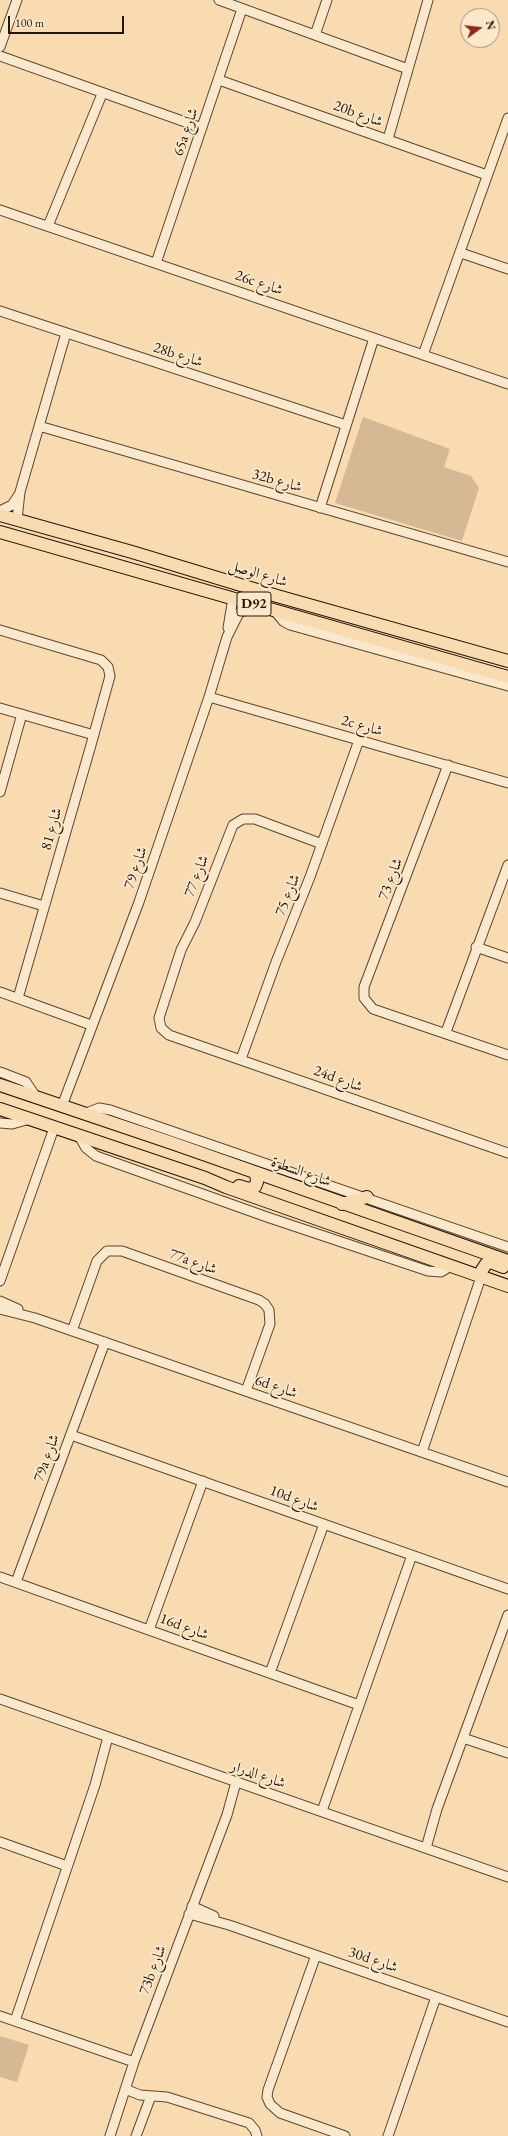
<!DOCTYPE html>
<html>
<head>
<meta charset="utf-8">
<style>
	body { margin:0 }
	#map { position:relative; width:508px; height:2136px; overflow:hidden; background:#f8dbb1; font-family:"EB Garamond",serif }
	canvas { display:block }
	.north { position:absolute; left:460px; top:8px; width:40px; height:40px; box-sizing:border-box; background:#fae8cc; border:1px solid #a5947c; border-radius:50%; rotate:75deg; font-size:11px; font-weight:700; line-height:16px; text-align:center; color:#251505 }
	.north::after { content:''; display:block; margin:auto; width:14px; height:18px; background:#8f2418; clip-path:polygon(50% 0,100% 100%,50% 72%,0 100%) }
	.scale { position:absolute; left:8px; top:16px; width:116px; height:18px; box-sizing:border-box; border:2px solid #251505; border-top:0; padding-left:5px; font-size:12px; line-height:14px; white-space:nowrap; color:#251505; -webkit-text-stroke:3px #fae8cc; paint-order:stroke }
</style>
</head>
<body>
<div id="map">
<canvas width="508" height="2136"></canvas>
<div class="north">N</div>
<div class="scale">100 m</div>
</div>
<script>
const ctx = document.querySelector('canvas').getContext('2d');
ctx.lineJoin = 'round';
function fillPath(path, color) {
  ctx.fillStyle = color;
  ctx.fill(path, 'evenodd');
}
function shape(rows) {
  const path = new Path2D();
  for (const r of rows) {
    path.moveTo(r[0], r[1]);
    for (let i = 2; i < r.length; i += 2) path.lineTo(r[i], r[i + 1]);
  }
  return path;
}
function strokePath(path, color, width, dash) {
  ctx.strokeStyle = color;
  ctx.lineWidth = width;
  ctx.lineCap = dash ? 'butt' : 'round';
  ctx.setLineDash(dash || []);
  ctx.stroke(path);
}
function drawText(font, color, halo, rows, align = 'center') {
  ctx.font = font + ' "EB Garamond",Amiri,serif';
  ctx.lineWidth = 3.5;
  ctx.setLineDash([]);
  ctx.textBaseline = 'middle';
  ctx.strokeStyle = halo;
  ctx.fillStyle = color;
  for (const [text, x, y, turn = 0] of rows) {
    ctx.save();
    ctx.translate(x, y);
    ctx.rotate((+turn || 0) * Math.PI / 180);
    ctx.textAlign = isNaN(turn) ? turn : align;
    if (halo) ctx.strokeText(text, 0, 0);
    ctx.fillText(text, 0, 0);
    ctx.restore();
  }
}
fillPath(shape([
	[363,417,450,449,444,467,471,476,479,488,462,541,335,503],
	[0,2036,29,2045,17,2082,0,2077]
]), '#d4b994');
const minor = shape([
	[219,0,408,69],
	[315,35,327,0],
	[0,47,17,0],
	[0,56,202,128],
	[219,80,487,175],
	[388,139,428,0],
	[0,210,508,384],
	[48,226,102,94],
	[461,253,508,269],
	[156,263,242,9],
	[0,311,346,425],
	[423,355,508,118],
	[39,426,508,562],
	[320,508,374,338],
	[0,511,12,505,20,493],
	[17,520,20,492,66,333],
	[274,610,283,621,290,625,508,686],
	[228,628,233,598],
	[0,630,101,660,108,667,110,676,91,745,18,998],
	[209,697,508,783],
	[0,708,94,735],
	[448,765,364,987,364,998,373,1009,508,1055],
	[0,792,22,714],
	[322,844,255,819,243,819,233,825,195,922,181,950,159,1018,161,1028,169,1035,508,1153],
	[0,893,44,906],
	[476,947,508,958],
	[0,992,91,1025],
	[446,1032,508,865],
	[241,1059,276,962,310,877,359,740],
	[0,1072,26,1082,36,1097],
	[62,1106,139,902,209,697,227,637,239,613,257,605],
	[84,1114,99,1108,110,1110,508,1247],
	[0,1123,12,1124,30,1119],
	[79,1136,86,1148,96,1156,267,1217,428,1271,441,1272,451,1266],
	[0,1281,54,1128],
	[0,1301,18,1309],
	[0,1309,35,1318,508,1482],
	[72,1331,97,1261,107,1251,122,1251,259,1300,265,1304,269,1310,270,1324,246,1391],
	[71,1435,508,1589],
	[422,1452,481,1277],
	[0,1577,359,1705],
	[16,1582,105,1342],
	[149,1630,203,1481],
	[270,1673,324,1524],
	[0,1699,508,1877],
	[463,1738,508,1753],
	[322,1811,412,1555],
	[0,1842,67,1866],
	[426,1848,437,1809,508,1615],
	[192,1906,214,1916],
	[189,1914,229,1925,508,2022],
	[316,1955,268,2090,267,2097,270,2104,280,2113,345,2136],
	[0,2016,134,2062],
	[15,2021,95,1785,108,1737],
	[125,2089,140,2095,167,2097,249,2123,255,2130,257,2136],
	[110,2136,134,2062,227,1815,236,1782],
	[136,2136,151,2096],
	[388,2136,436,1997]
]);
const major = shape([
	[0,515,132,552,277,596,508,661],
	[0,532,508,677],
	[0,1085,172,1143,508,1261],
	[0,1109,205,1178,226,1187,508,1286],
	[239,1186,249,1189,255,1187,257,1182,256,1173],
	[342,1204,367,1197],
	[481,1277,482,1270,486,1264,490,1262,503,1267]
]);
strokePath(minor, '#5a4630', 11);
strokePath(major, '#251505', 14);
strokePath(minor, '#fae8cc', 9);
strokePath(major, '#f8dbb1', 12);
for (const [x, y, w] of [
	[254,604,34]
]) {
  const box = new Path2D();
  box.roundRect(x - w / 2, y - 12, w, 24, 3);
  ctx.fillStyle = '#fae8cc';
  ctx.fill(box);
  strokePath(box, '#251505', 1);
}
drawText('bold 14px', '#251505', null, [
	["D92",254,604]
]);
drawText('15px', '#251505', '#fae8cc', [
	["20b شارع",358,114,20],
	["65a شارع",186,132,-71],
	["26c شارع",259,283,19],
	["28b شارع",178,355,18],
	["32b شارع",277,481,16],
	["شارع الوصل",258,574,17],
	["2c شارع",362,726,16],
	["شارع 81",52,829,-74],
	["شارع 79",136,868,-71],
	["شارع 77",197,876,-69],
	["شارع 73",391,879,-69],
	["شارع 75",288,895,-68],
	["24d شارع",338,1079,20],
	["شارع السطوة",301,1172,20],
	["77a شارع",193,1262,20],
	["6d شارع",276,1387,19],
	["79a شارع",47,1458,-70],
	["10d شارع",294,1499,20],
	["16d شارع",184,1627,20],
	["شارع الدرار",258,1775,19],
	["30d شارع",373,1960,19],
	["73b شارع",153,1970,-69]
]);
</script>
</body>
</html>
